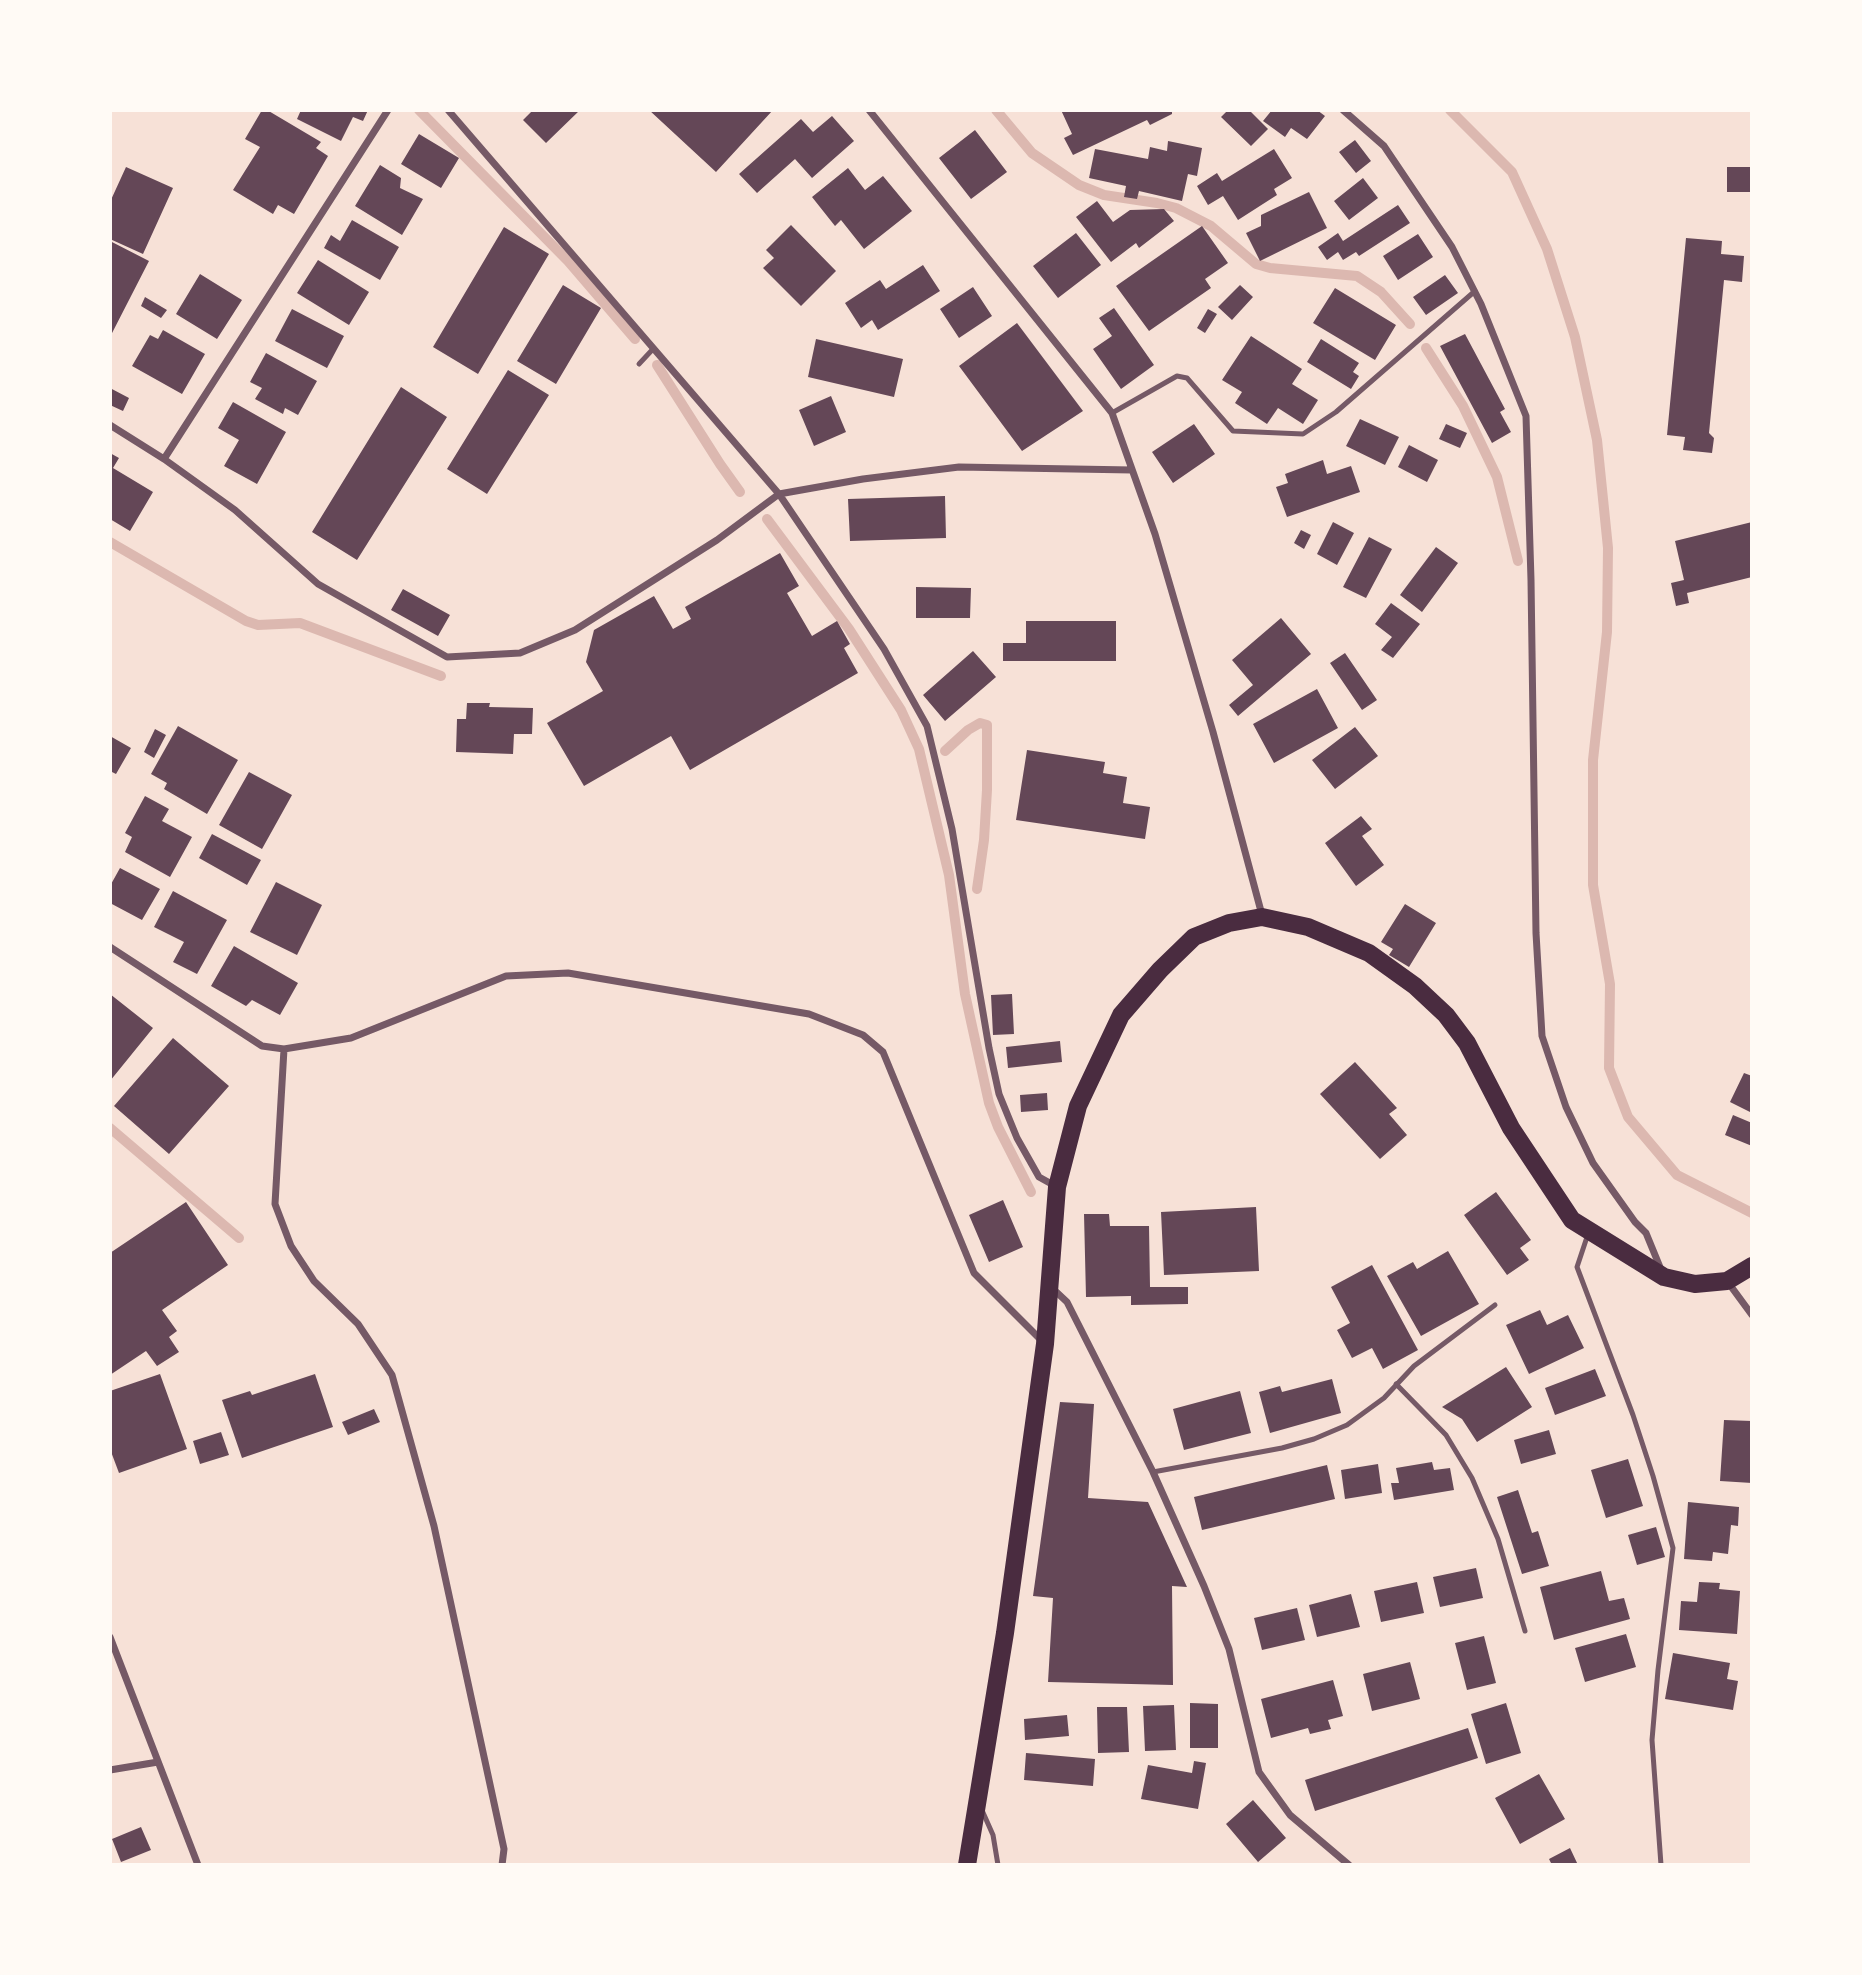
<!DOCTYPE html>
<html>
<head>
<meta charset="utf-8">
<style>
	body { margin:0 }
	#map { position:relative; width:1862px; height:1975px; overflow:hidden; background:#f7e1d7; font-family:Barlow,sans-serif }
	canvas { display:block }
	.frame { position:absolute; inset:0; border:112px solid #fffaf5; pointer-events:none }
</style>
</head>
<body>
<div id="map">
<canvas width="1862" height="1975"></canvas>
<div class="frame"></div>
</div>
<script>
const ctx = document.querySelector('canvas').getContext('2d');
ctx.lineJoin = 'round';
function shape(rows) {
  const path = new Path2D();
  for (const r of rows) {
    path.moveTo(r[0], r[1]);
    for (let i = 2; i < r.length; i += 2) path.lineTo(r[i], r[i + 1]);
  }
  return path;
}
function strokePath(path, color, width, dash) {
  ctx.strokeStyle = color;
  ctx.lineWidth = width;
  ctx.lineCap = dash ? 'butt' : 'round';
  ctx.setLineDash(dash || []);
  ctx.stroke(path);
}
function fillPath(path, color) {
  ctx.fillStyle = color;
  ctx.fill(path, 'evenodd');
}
strokePath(shape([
	[419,110,568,261,635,339],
	[996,110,1032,153,1079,185,1104,195,1157,203,1176,208,1211,226,1256,264,1270,268,1357,276,1381,292,1410,324],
	[1450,110,1512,172,1547,249,1575,337,1597,440,1608,548,1607,632,1593,760,1593,885,1610,984,1609,1068,1628,1117,1677,1175,1752,1213],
	[1426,348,1463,406,1497,477,1518,561],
	[657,365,720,464,740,492],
	[767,519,849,629,901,710,919,749,949,875,965,994,989,1103,998,1127,1031,1192],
	[110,542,246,621,258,625,300,623,441,676],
	[945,751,968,730,980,723,987,725,987,790,984,840,977,889],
	[110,1128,239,1238]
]), '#dcb8b0', 10);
fillPath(shape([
	[262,110,267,110,321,142,316,148,328,156,294,214,278,205,273,214,233,190,260,147,245,139],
	[301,110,368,110,363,121,353,117,341,141,297,119],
	[533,110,580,110,546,143,523,120],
	[649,110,773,110,716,172],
	[1061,110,1172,110,1172,114,1150,125,1147,120,1073,155,1064,138,1072,134],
	[1228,110,1249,110,1268,129,1251,146,1221,117],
	[1272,110,1317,110,1325,116,1307,139,1291,128,1285,137,1263,121],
	[832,116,854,141,812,178,795,159,757,193,739,174,801,119,813,132],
	[975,130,1007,172,971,199,939,158],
	[419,134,459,158,441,188,401,164],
	[1355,140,1371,161,1356,173,1339,152],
	[1168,141,1202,148,1197,176,1188,174,1182,201,1139,191,1137,199,1124,197,1126,186,1089,178,1095,149,1148,159,1150,147,1167,151],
	[1274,149,1292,178,1274,189,1277,195,1238,220,1223,196,1208,205,1197,186,1217,173,1222,181],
	[380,165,401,178,400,188,423,199,402,235,355,206],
	[126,167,173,188,143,254,110,239,110,202],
	[1727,167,1752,167,1752,192,1727,192],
	[848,168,865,190,883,176,912,211,864,249,841,220,835,226,812,197],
	[1363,178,1378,198,1349,220,1334,201],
	[1309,192,1327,228,1260,261,1246,233,1261,226,1261,215],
	[1097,201,1113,222,1130,210,1164,209,1174,221,1139,248,1136,243,1111,262,1076,217],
	[1398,205,1410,223,1359,256,1356,252,1343,260,1338,252,1327,260,1318,247,1338,233,1343,241],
	[352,220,399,247,380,280,324,248,331,235,340,241],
	[791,225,836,271,801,306,763,268,774,258,766,250],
	[1202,226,1228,263,1205,279,1211,288,1149,331,1116,286],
	[504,227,549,254,478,374,433,347],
	[1076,233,1101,265,1058,298,1033,266],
	[1418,234,1433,257,1398,280,1383,256],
	[1686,238,1722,241,1721,254,1744,256,1742,282,1724,280,1709,433,1714,438,1712,453,1683,450,1685,437,1667,435],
	[110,241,149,261,110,337],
	[318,260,369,292,349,325,297,293],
	[923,265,940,291,878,330,872,320,861,328,845,303,880,280,886,289],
	[200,274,242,300,217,339,176,314],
	[1445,275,1458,293,1426,315,1413,297],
	[563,285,601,308,556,384,517,361],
	[1240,285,1253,297,1232,320,1218,307],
	[973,287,992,316,959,338,940,309],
	[1335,288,1396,325,1375,360,1313,323],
	[145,297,167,310,161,318,141,306],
	[1114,308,1154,365,1121,389,1093,349,1112,336,1099,318],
	[292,309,344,336,327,368,275,341],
	[1208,309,1217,314,1205,333,1197,328],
	[1017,323,1083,411,1022,451,959,366],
	[163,330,205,354,182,394,132,366,150,335,158,339],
	[1465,334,1505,409,1500,412,1511,432,1492,443,1440,346],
	[1251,336,1302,369,1292,384,1318,400,1303,424,1278,408,1267,424,1235,403,1242,392,1222,380],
	[816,339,903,359,894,397,808,377],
	[1321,339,1359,363,1353,372,1359,376,1351,389,1307,362],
	[266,353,317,381,298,415,285,408,283,414,255,399,262,388,250,382],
	[508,370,549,395,487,494,447,469],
	[401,387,447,417,357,560,312,532],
	[110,388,129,398,123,411,110,405],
	[831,396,846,432,814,446,799,410],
	[233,402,286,432,257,484,224,466,239,440,218,428],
	[1360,419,1399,437,1385,465,1346,446],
	[1194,424,1215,454,1173,483,1152,452],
	[1446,424,1467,433,1460,448,1439,439],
	[1409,445,1438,460,1427,482,1398,467],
	[110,453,119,458,113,468,153,492,130,531,110,519],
	[1323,460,1327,474,1351,466,1360,492,1287,517,1276,487,1288,483,1285,474],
	[945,496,946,538,850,541,848,499],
	[1333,522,1354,533,1337,565,1317,554],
	[1752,522,1752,577,1687,593,1689,603,1676,606,1671,583,1684,580,1675,541],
	[1301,530,1311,535,1304,549,1294,543],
	[1369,537,1392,549,1366,598,1343,587],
	[1436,547,1458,563,1422,612,1400,595],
	[780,553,799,586,787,593,812,636,837,621,850,644,844,648,858,673,690,770,671,736,584,786,547,723,603,691,586,662,594,630,654,596,673,629,691,619,685,607],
	[916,587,971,588,970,618,916,618],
	[403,589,450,615,438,636,391,610],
	[1391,603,1420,624,1393,658,1381,650,1392,637,1375,624],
	[1281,618,1311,654,1238,716,1229,705,1253,685,1232,660],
	[1026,621,1116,621,1116,661,1003,661,1003,643,1026,643],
	[973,651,996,677,945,721,923,695],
	[1345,653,1377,700,1362,710,1330,663],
	[1317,689,1338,728,1274,763,1253,724],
	[467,703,490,703,489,707,533,708,532,734,514,734,513,754,456,752,457,719,466,719],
	[178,726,238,760,207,814,164,789,167,783,151,774],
	[1355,727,1378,756,1335,789,1312,760],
	[155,729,166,735,154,758,144,752],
	[110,736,131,748,116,774,110,771],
	[1027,750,1105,762,1103,773,1127,777,1123,803,1150,807,1145,839,1016,820],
	[249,772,292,795,262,849,219,825],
	[145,796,169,809,162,821,192,837,170,877,125,852,132,837,125,833],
	[1361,816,1372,829,1362,836,1384,865,1356,886,1325,843],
	[212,834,261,860,247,885,199,858],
	[120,868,160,889,142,920,110,903,110,886],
	[276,882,322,905,297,955,250,932],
	[173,891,227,920,197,974,173,962,184,942,154,927],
	[1405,904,1436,923,1409,967,1389,955,1393,949,1381,942],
	[234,946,298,983,280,1015,252,1000,246,1006,211,986],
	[110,994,153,1028,110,1081],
	[1012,994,1014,1034,993,1035,991,995],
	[173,1038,229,1086,169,1154,114,1106],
	[1060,1041,1062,1062,1008,1068,1006,1047],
	[1355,1062,1397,1108,1389,1114,1407,1135,1380,1159,1320,1094],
	[1744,1073,1752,1076,1752,1113,1730,1102],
	[1047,1093,1048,1110,1021,1112,1020,1095],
	[1733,1115,1752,1123,1752,1146,1725,1135],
	[1496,1192,1531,1240,1520,1248,1529,1260,1507,1275,1464,1215],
	[1003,1200,1023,1247,989,1262,969,1215],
	[186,1202,228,1265,162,1310,177,1331,169,1337,179,1352,157,1366,146,1351,110,1375,110,1253],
	[1256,1207,1259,1271,1164,1275,1161,1212],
	[1084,1214,1109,1214,1110,1226,1149,1226,1150,1287,1188,1287,1188,1304,1131,1305,1131,1296,1086,1297],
	[1448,1251,1479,1304,1421,1336,1387,1276,1413,1262,1417,1269],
	[1372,1265,1418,1350,1383,1369,1372,1348,1352,1358,1337,1330,1350,1323,1331,1287],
	[1540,1310,1547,1325,1568,1315,1584,1348,1529,1374,1506,1325],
	[1506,1367,1532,1407,1477,1442,1462,1419,1442,1407],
	[1595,1369,1606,1396,1555,1415,1545,1388],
	[160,1374,187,1449,119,1473,110,1449,110,1391],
	[315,1374,333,1427,242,1458,222,1400,250,1391,252,1395],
	[1332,1379,1341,1413,1270,1433,1259,1392,1280,1386,1282,1392],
	[1240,1391,1251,1433,1184,1450,1173,1409],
	[1060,1402,1094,1404,1088,1498,1148,1502,1187,1587,1172,1586,1173,1685,1048,1682,1053,1598,1033,1596],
	[374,1409,380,1422,348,1435,342,1422],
	[1724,1420,1752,1421,1752,1483,1720,1481],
	[1549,1430,1556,1454,1521,1464,1514,1440],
	[221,1432,229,1455,200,1464,193,1441],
	[1628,1459,1643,1506,1606,1518,1591,1470],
	[1432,1462,1434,1470,1450,1468,1454,1490,1394,1500,1391,1483,1399,1483,1396,1468],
	[1378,1464,1382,1493,1345,1499,1341,1470],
	[1327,1465,1335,1499,1202,1530,1194,1497],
	[1518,1490,1532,1533,1538,1531,1549,1566,1522,1574,1497,1497],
	[1688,1502,1739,1507,1738,1526,1731,1525,1728,1554,1713,1552,1712,1561,1684,1559],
	[1656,1527,1665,1557,1637,1565,1628,1535],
	[1476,1568,1483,1598,1440,1607,1433,1577],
	[1601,1571,1609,1601,1624,1598,1630,1619,1554,1640,1540,1587],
	[1417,1582,1424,1613,1381,1622,1374,1591],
	[1699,1582,1720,1583,1719,1589,1740,1591,1737,1634,1679,1630,1681,1601,1697,1602],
	[1351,1594,1360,1627,1317,1637,1309,1605],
	[1297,1608,1305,1640,1262,1650,1254,1618],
	[1626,1634,1636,1667,1585,1682,1575,1648],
	[1484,1636,1496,1683,1467,1690,1455,1643],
	[1673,1653,1730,1663,1727,1679,1738,1681,1733,1710,1665,1699],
	[1410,1662,1420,1699,1372,1711,1363,1674],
	[1333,1680,1343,1716,1328,1720,1331,1729,1310,1734,1308,1728,1271,1738,1261,1699],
	[1190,1703,1218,1704,1218,1748,1190,1748],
	[1506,1703,1521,1753,1486,1764,1471,1714],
	[1174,1705,1176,1750,1145,1751,1143,1706],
	[1097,1707,1127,1707,1129,1752,1098,1753],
	[1067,1715,1069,1736,1025,1740,1024,1719],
	[1468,1728,1478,1758,1315,1811,1305,1780],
	[1026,1753,1095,1759,1093,1786,1024,1780],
	[1194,1761,1206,1763,1198,1809,1141,1799,1148,1765,1192,1773],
	[1539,1774,1565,1819,1520,1844,1495,1798],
	[1253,1800,1286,1838,1258,1862,1226,1824],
	[141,1827,151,1850,121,1862,112,1839],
	[1570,1848,1578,1865,1552,1865,1549,1859]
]), '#644757');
strokePath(shape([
	[639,364,653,349],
	[1112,413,1177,376,1187,378,1233,431,1303,434,1336,412,1475,291],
	[1588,1234,1577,1267,1633,1415,1653,1476,1673,1548,1658,1670,1652,1740,1661,1865],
	[1396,1384,1446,1435,1472,1478,1498,1539,1525,1631],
	[1153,1472,1282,1448,1314,1439,1347,1425,1384,1398,1414,1366,1495,1305],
	[981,1808,993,1835,998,1865]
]), '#755966', 5);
strokePath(shape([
	[448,110,779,494,884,649,927,726,952,829,989,1048,999,1094,1017,1138,1039,1177,1057,1187],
	[869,110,1112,413,1155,534,1213,732,1262,915],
	[1343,110,1384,146,1452,247,1481,304,1526,416,1531,580,1536,933,1542,1036,1566,1107,1593,1163,1635,1222,1646,1233,1662,1272],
	[110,425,164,459,235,510,318,584,447,657,520,653,575,630,717,540,779,494,863,479,959,467,1132,470],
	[164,459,388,110],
	[110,947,262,1046,284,1049,351,1038,506,976,568,973,809,1014,863,1035,883,1052,974,1273,1043,1342],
	[284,1049,275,1204,291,1246,314,1281,358,1324,392,1375,434,1526,504,1849,502,1865],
	[1727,1281,1752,1315],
	[1051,1287,1067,1302,1153,1472,1204,1586,1229,1649,1259,1772,1290,1815,1349,1865],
	[110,1637,198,1865],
	[110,1770,158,1762]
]), '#755966', 7);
strokePath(shape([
	[967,1865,1005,1633,1045,1344,1057,1187,1078,1106,1121,1015,1160,970,1194,937,1229,923,1262,917,1308,927,1369,953,1415,986,1446,1015,1467,1043,1511,1128,1572,1220,1664,1277,1695,1284,1727,1281,1752,1266]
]), '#4a2c40', 18);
</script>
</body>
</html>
